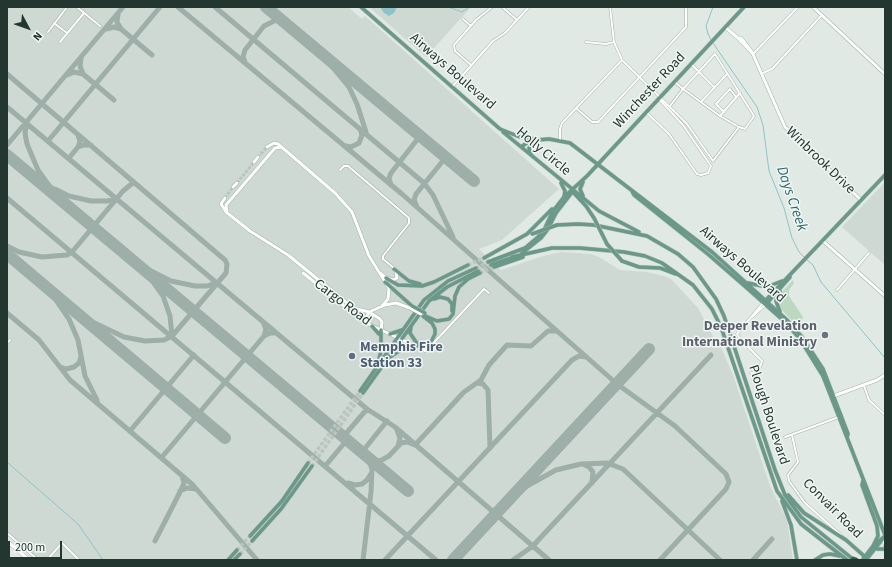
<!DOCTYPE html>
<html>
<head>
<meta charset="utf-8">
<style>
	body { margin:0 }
	#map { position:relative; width:892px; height:567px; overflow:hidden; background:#e0e9e4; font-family:"Source Sans 3",sans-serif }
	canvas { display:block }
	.frame { position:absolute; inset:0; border:8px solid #233730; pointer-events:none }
	.north { position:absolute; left:8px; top:8px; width:40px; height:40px; -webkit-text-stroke:3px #f0f6f3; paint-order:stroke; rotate:131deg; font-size:11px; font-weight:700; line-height:16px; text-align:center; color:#233730 }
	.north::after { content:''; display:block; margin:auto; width:14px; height:18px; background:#233730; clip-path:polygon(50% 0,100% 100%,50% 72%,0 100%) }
	.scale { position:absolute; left:8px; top:541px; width:54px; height:18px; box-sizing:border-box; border:2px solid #233730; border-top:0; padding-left:5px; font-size:12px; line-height:14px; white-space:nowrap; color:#233730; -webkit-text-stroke:3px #f0f6f3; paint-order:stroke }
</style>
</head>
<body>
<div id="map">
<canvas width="892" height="567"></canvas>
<div class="frame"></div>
<div class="north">N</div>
<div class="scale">200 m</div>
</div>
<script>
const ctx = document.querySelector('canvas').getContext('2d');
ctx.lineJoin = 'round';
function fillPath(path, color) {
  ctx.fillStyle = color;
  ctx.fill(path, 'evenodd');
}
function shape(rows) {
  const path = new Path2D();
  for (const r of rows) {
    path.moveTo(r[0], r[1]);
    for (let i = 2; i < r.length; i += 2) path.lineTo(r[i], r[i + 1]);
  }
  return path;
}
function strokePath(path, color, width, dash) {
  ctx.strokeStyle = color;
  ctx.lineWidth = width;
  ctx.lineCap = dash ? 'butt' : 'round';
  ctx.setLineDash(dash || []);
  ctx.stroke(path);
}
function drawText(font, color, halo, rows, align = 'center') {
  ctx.font = font + ' "Source Sans 3",sans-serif';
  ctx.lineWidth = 3;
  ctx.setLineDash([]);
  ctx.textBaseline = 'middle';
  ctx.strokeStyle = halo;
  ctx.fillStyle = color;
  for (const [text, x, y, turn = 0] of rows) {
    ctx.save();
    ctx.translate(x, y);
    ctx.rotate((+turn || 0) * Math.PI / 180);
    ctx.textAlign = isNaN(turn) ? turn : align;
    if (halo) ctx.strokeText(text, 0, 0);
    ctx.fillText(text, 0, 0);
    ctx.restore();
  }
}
fillPath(shape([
	[7,7,348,7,362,19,365,16,559,189,502,240,479,249,501,270,543,256,561,252,591,254,599,257,620,270,647,272,664,276,671,279,698,308,717,344,721,347,733,375,770,486,787,520,793,560,37,560,7,534],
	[369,7,471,7,426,57],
	[885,182,885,265,842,227]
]), '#cfd9d3');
fillPath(shape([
	[793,280,794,283,789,290,789,296,803,317,800,324,802,328,800,329,781,309,779,304,781,293]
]), '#bcd8c1');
fillPath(shape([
	[380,7,397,7,394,13,389,16,384,13]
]), '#8fc3c7');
strokePath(shape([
	[397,7,407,7],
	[451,8,462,12,469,7],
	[711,40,708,34,706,26,713,7],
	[713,43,757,107,763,125,769,171,784,208,792,238,799,252,804,257],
	[806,259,813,265,821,282,885,358],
	[8,463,78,524,103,560]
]), '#8fc3c7', 1);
strokePath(shape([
	[178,7,402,194,617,384,675,426,726,474,729,482,726,489,660,560],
	[215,7,424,183,433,195,453,237],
	[106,29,114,27,121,29,117,22,118,14],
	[121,29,152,55],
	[319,51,349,87,357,104,366,132],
	[245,62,243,57,245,50,264,26,276,20,285,23],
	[7,74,225,260,227,264,226,273,172,336,164,340,145,341,124,337,82,317],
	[83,74,114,100],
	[67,75,74,72,83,74,80,66,81,59],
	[7,107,367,409,395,427,549,560],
	[27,122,25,133,27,144,38,170,50,187,78,214],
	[78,135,80,141,78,147,84,145,91,145],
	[48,141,160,7],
	[7,145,123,7],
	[346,146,351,147,359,143,362,135,360,129],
	[69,158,78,147],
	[20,166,46,184],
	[391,185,389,178,391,173,420,136],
	[55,189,69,196,91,201,107,201,116,199],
	[7,198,436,560],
	[417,207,414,200,416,194,446,157],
	[7,246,19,252,42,257,67,255,72,252,123,191,134,182],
	[129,257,149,270,171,281,195,286,207,286,218,282],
	[140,267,151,279,163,296,170,316,172,336],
	[39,281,56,300,69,319,78,340,85,376,97,400],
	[7,313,39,340,70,380,193,485,257,560],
	[263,322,266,329,264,336,270,333,276,333],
	[60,367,66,369,74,367,79,363,81,357],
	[478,383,483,384,488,390,490,448],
	[397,430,400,438,398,446],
	[130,431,194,355],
	[343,437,367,409],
	[362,452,387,421],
	[162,457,264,336],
	[368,458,380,461,389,456,401,443,407,442,415,445,464,392,481,380,489,365,507,345,531,346,548,331,557,331],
	[583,464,589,467,593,472,592,483],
	[326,465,347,440],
	[348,483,355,485,362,484,367,480,371,474],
	[180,491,187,488,196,489],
	[504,505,527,486,556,470,581,464,607,463,623,469,720,560],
	[155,541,181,490,184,483,182,476],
	[363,560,371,492,372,469,368,458],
	[385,560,572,360,579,356,586,357],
	[513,560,533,546,543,535,711,355],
	[753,560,772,539]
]), '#9eaea8', 5);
strokePath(shape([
	[266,7,474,181],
	[7,155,408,491],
	[7,254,225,438],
	[453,560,649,349]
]), '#9eaea8', 12);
strokePath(shape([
	[258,157,267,147],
	[237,183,254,162],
	[225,198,233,187]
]), '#bac5c0', 3, [3, 1.5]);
strokePath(shape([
	[468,265,484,258],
	[476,268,488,262],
	[478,271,491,265],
	[480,273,494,267],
	[308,463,360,391],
	[312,466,363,393],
	[237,550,250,536],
	[240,554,252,541]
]), '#bac5c0', 3.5, [3.5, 2]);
const street = shape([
	[77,7,100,26],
	[502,7,517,20],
	[610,7,614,42,622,60,687,124,713,161,739,127],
	[463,19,471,26],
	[54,23,67,33],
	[48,32,67,7],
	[60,42,84,13],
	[586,42,606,44,614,42],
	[753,54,798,7],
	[691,64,714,87],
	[471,65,455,51,454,45,476,20,492,7],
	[763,73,772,69,822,15],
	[452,87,493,41,505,33,529,7],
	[701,102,727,74],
	[670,106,683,89,715,54,754,116,745,129,739,127,720,116,683,89,675,82],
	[576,108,592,122,598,122,686,27,686,7],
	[646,112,669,134,697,174,701,175,708,173,711,166,683,125,659,99],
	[724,112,716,104,730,89,736,97],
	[720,116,740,93],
	[560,140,560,129,562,123,622,60],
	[340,170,344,166,348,166,409,218,409,223,383,256,383,259,394,268],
	[837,290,869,253],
	[752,317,765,305],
	[7,343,10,340],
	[426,351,484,289,489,293],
	[751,373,755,373,759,370,762,361,740,339,737,334,763,303],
	[864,386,869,400,885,415],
	[792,435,798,462,788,475,789,481,805,503,841,535],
	[785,437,839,417],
	[7,533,38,560],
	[883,541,885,546],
	[47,560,62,543,79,560]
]);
const secondary = shape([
	[813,7,885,74],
	[725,27,738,38,741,38,752,52,785,127,861,200],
	[738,38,753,54],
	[267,147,274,143,278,144,335,193,352,212,369,256,389,288,388,299,382,306],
	[254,162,258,157],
	[233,187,237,183],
	[225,198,221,204,226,212,250,231,288,255,353,308,369,312,385,305,396,303,410,308],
	[227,212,226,205,275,148,281,147],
	[823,241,885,296],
	[303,273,364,322,426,351],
	[380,273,386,278,393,280,397,278,396,272],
	[369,312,380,319,382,322,381,330],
	[364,322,369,312],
	[831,397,877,380,885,375],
	[7,541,29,560]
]);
const primary = shape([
	[361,7,500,129,520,137,534,139],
	[503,132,599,211,639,232],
	[521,147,528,142,537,140,549,139,570,143,712,252,787,320,802,337,823,369,848,434,847,437],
	[531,154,529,148,534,141],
	[561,183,565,191,564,197],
	[632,191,634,195,709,255,748,289,785,322,800,339,823,376,885,535],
	[573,192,586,206,594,218],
	[583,196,580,189,583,182],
	[557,225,578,224,594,225,647,236,678,254,693,267,716,299,724,316,775,470,785,495,801,517,854,560],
	[602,234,607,244],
	[521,254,541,238,548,229,556,213,573,191],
	[512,257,552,248,580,248,624,252,645,256,662,263,693,285,712,309,721,327,777,491,801,524,847,560],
	[484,258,527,234,552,209],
	[622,261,639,267,660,268,676,274],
	[488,262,525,248,538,237,544,230,553,211,564,197,587,176,744,7],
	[491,265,514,257],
	[494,267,523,257],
	[394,269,409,281,420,284],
	[386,278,398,285,422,286,434,282,468,265],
	[385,282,412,306],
	[748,283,767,287,782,281],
	[434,299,440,297,448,299,452,304,452,311],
	[765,301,885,175],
	[767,303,790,277],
	[780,312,776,301,780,291],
	[421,314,437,321,449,319,453,314,455,296,459,287,468,279,480,273],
	[372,326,379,334],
	[411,327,410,333,416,342,422,345,431,342,435,334,435,329,432,323,423,316],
	[390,334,402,330],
	[390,357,402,349,418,346],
	[378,363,381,351,381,330],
	[360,391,424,300,448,281,476,268],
	[363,393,429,301,447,287,478,271],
	[863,481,862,485,877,526,878,536,873,546],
	[788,495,804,513,846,540,863,555,865,560],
	[782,501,791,525,797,560],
	[250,536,282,501,308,463],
	[252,541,281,509,312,466],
	[877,549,885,549],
	[863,559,873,546,885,536],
	[228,560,237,550],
	[234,560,240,554],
	[815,560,823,555,830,554,840,556],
	[866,560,885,536]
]);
const highway = shape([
	[853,559,856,560]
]);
strokePath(street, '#a4b0aa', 3);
strokePath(secondary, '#a1b3ab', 4);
strokePath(primary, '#bdc3c1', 4.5);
strokePath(highway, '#bdc3c1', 5.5);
strokePath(street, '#fff', 2);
strokePath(secondary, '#fff', 3);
strokePath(primary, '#6a9989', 3.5);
strokePath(highway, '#335f53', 4.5);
const secondaryBridge = shape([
	[410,308,421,314]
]);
const primaryBridge = shape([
	[594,218,602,234],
	[532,234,557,225],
	[607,244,622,261],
	[412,306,425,313]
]);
strokePath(secondaryBridge, '#a1b3ab', 4, []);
strokePath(primaryBridge, '#bdc3c1', 4.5, []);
strokePath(secondaryBridge, '#fff', 3);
strokePath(primaryBridge, '#6a9989', 3.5);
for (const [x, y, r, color] of [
	[825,335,4,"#6b7280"],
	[352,356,4,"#5c6f8a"]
]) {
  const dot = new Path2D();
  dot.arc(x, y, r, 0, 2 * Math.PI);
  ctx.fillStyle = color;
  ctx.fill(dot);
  strokePath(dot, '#f0f6f3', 1.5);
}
drawText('14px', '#233730', '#f0f6f3', [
	["Airways Boulevard",452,72,41],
	["Winchester Road",650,91,-47],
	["Holly Circle",543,152,40],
	["Winbrook Drive",820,161,44],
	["Airways Boulevard",742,265,41],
	["Cargo Road",342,303,37],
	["Plough Boulevard",768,415,72],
	["Convair Road",832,509,45]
]);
drawText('bold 14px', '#5b616d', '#f0f6f3', [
	["Deeper Revelation",817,327],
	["International Ministry",817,343]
], 'right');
drawText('bold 14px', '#4e5e75', '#f0f6f3', [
	["Memphis Fire",360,348],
	["Station 33",360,364]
], 'left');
drawText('italic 15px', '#25656b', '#f0f6f3', [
	["Days Creek",791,199,71]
]);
</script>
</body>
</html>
